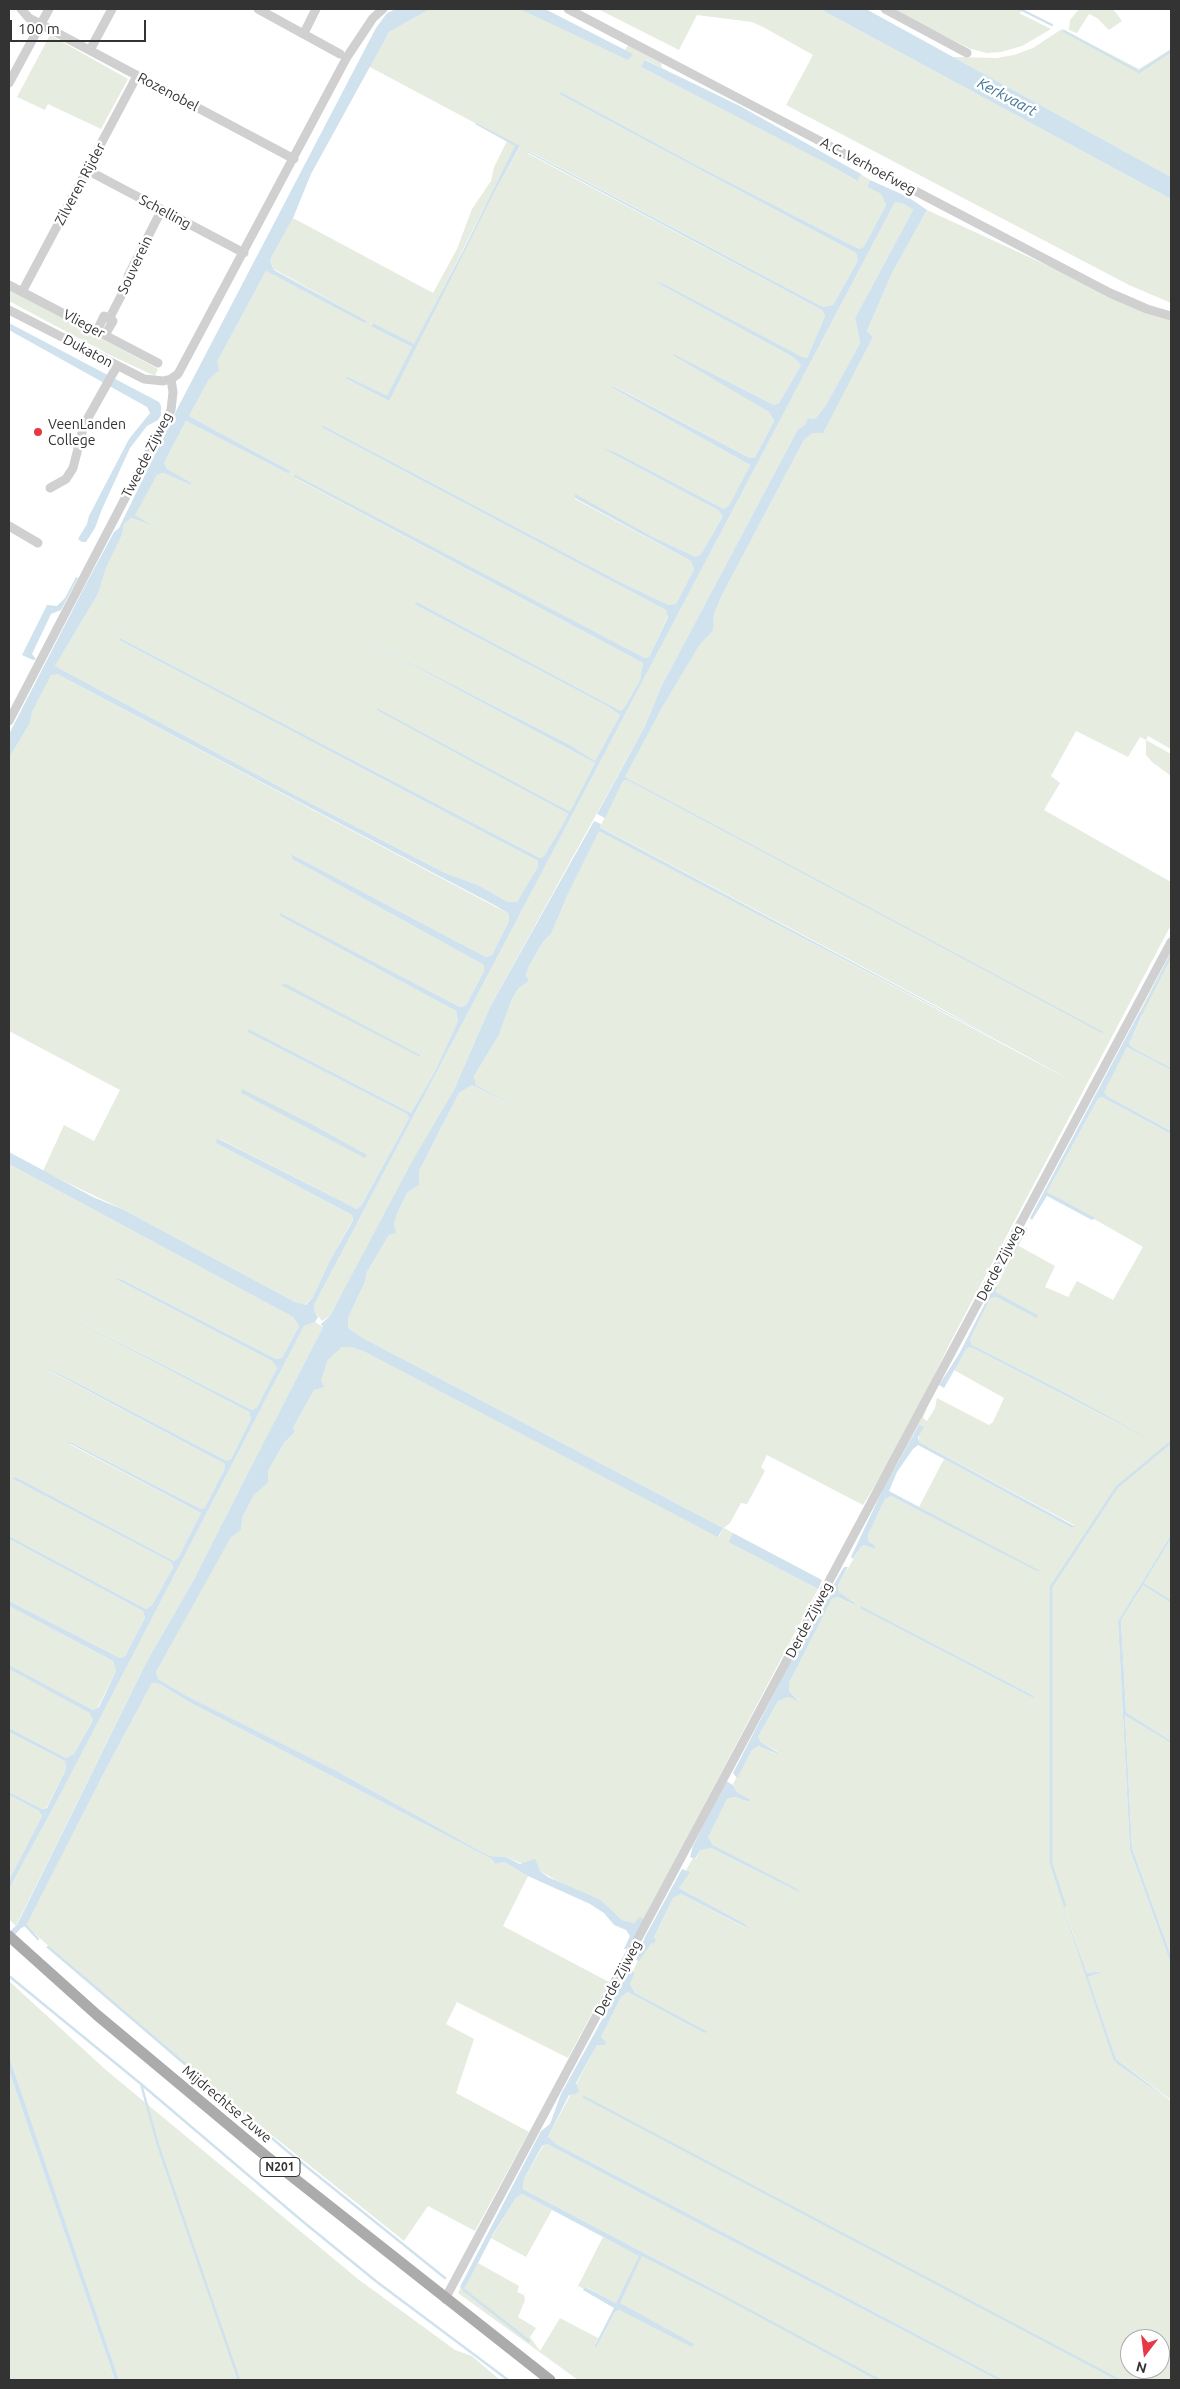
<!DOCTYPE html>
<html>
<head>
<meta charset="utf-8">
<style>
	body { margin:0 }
	#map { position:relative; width:1180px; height:2389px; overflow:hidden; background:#fff; font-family:Ubuntu,sans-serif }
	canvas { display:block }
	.frame { position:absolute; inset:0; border:10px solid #333; pointer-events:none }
	.north { position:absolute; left:1120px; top:2329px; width:50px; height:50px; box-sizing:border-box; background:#fff; border:1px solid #adadad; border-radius:50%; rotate:195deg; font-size:14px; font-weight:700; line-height:20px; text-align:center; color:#333 }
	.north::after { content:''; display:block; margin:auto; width:18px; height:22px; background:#e63946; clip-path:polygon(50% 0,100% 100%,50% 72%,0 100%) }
	.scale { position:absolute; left:10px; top:20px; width:136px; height:22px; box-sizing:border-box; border:2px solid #333; border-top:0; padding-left:6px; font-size:15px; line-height:18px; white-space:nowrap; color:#333; -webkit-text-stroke:4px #fff; paint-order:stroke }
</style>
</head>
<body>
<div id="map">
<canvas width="1180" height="2389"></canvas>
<div class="frame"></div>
<div class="north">N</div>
<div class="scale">100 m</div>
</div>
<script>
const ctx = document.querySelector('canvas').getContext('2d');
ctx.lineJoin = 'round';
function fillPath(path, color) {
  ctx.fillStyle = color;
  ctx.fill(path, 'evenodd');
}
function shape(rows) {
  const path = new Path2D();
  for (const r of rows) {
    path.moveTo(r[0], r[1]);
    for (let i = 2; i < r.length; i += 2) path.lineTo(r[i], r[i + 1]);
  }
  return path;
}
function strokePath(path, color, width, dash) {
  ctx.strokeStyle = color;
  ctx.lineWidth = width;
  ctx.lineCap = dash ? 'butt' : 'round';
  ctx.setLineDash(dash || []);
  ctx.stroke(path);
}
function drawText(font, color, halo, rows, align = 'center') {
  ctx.font = font + ' Ubuntu,sans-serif';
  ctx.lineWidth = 5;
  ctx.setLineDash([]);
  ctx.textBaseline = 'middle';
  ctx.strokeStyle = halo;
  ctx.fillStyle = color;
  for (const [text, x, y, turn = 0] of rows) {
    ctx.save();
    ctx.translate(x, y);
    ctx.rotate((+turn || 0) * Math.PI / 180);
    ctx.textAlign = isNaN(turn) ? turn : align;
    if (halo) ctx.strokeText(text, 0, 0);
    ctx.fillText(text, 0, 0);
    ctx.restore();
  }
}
fillPath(shape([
	[430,9,520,9,633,54,625,50,628,45,661,63,662,68,646,60,641,67,831,165,856,181,861,174,870,180,867,187,881,194,886,205,864,248,859,249,696,165,561,92,559,94,856,253,858,260,833,305,823,307,529,151,527,153,822,310,825,316,807,358,801,357,664,284,658,283,793,357,801,365,779,403,774,405,674,354,769,412,774,421,755,457,750,458,614,386,611,387,750,465,729,507,724,509,617,453,606,450,718,510,723,516,701,554,696,557,651,536,575,495,575,499,691,561,694,569,676,604,669,605,620,582,322,425,321,427,666,610,668,616,649,657,645,658,295,476,295,478,643,663,640,680,625,708,621,711,417,602,414,604,609,707,620,715,595,761,570,745,364,639,595,763,571,811,569,811,377,708,565,812,568,814,563,824,544,856,540,858,120,638,119,640,538,861,539,867,517,902,508,902,478,885,445,873,291,793,55,666,98,594,106,568,122,535,124,524,131,518,148,524,134,515,157,475,163,473,191,485,167,469,164,463,186,421,289,474,290,471,189,416,209,378,218,370,217,362,266,271,365,322,367,321,274,269,270,260,293,218,433,293,457,249,472,209,491,181,494,167,507,141,516,146,414,345,373,323,371,325,412,347,387,397,346,376,345,378,389,401,389,398,493,195,520,147,368,66,389,32],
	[598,9,820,9,1171,199,1171,303,1129,285,786,105,813,55,765,28,752,22,697,15,679,50],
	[891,9,1026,9,1019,13,1051,29,1022,46,1001,52,987,53,971,49],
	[1079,9,1113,9,1122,21,1109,30,1097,18,1089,14,1077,33,1069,30,1070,20],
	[1062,29,1139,69,1171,49,1171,177,953,57,997,58,1014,55,1033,48],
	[50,35,128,79,101,129,48,104,45,110,17,97],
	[895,202,904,204,913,210,855,318,860,343,826,405,815,419,808,418,804,426,798,429,661,687,645,726,490,1007,453,1092,330,1316,322,1321,314,1311,314,1305],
	[927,210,1077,279,1171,320,1171,749,1148,736,1146,740,1171,754,1171,776,1152,762,1146,755,1146,740,1140,737,1128,757,1076,731,1051,776,1060,783,1044,810,1171,882,1171,925,952,1339,904,1437,863,1505,767,1455,761,1467,765,1471,747,1504,741,1503,730,1523,724,1528,733,1533,728,1542,818,1589,644,1919,634,1923,622,1920,601,1900,570,1888,540,1871,506,1857,489,1856,335,1770,187,1696,158,1679,156,1672,231,1536,241,1530,243,1516,254,1495,268,1483,268,1471,284,1443,295,1432,293,1428,314,1390,325,1387,321,1381,328,1360,342,1347,351,1347,365,1352,719,1537,723,1528,363,1338,348,1328,348,1318,365,1282,367,1272,389,1235,395,1233,394,1224,397,1214,407,1193,419,1185,419,1171,459,1093,472,1085,517,1108,476,1085,474,1076,499,1035,512,999,518,989,529,981,526,975,529,966,543,942,551,934,568,894,599,830,1076,1083,944,1010,600,827,623,781,627,780,1102,1033,625,777,663,706,699,646,712,630,714,614,722,595,804,440,811,433,823,432,873,337,867,331,892,273],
	[9,289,158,369,155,376,110,355,9,301],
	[51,674,57,674,509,914,509,921,492,955,486,957,291,854,292,859,484,965,484,971,466,1005,460,1007,281,914,280,916,456,1011,458,1021,434,1073,411,1113,249,1029,249,1032,407,1114,409,1118,361,1206,357,1209,218,1138,216,1143,352,1215,353,1219,329,1262,313,1297,305,1305,295,1302,124,1210,43,1171,64,1125,94,1141,120,1090,9,1031,9,758,30,723,32,712],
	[1171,952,1171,1068,1135,1049,1129,1044,1143,1014,1140,1011],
	[1127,1047,1171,1070,1171,1131,1107,1096,1103,1092],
	[1102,1097,1171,1134,1171,1535,1118,1621,1130,1850,1171,1964,1171,2100,1116,2059,1088,1977,1103,1971,1087,1973,1063,1905,1113,2059,1117,2064,1171,2101,1171,2380,1003,2380,558,2145,548,2137,597,2045,605,2044,601,2037,621,1997,628,1992,704,2033,707,2032,635,1993,630,1984,635,1973,633,1971,638,1960,656,1939,654,1937,673,1898,681,1894,746,1928,745,1924,679,1888,689,1872,686,1870,693,1858,696,1859,700,1849,711,1848,799,1892,713,1845,707,1836,727,1799,735,1797,748,1802,749,1800,737,1792,733,1784,752,1750,760,1746,776,1754,777,1751,761,1742,758,1737,778,1701,789,1697,800,1701,789,1691,789,1683,832,1599,838,1597,853,1605,855,1603,839,1592,838,1585,860,1548,865,1545,875,1549,876,1546,868,1541,868,1535,885,1499,891,1496,1039,1571,919,1507,944,1459,1072,1528,1074,1525,919,1442,919,1425,900,1459,900,1455,933,1392,923,1418,927,1421,935,1408,937,1398,989,1425,993,1422,1004,1398,954,1370,967,1348,971,1347,1129,1429,1062,1391,972,1345,970,1339,990,1299,996,1297,1037,1317,1038,1315,994,1292,1017,1245,1055,1266,1045,1287,1068,1297,1077,1281,1113,1300,1143,1247,1047,1192,1098,1099],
	[861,1606,1034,1696,1033,1698,861,1608],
	[1130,2339,1160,2339,1160,2369,1130,2369],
	[9,1164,293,1317,299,1326,282,1358,276,1359,123,1280,116,1279,272,1361,277,1368,257,1407,252,1410,67,1315,249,1412,251,1419,231,1459,227,1461,54,1371,50,1371,225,1464,225,1468,205,1507,201,1509,74,1444,69,1444,201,1513,178,1558,174,1561,16,1477,11,1478,171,1562,173,1569,152,1605,146,1609,9,1536],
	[315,1322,323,1327,192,1583,147,1661,16,1926,9,1919,9,1889,58,1799,304,1326],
	[9,1539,143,1611,145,1618,125,1656,120,1658,9,1601],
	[1171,1539,1171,1600,1144,1583],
	[1143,1585,1171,1603,1171,1741,1126,1712,1121,1620],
	[9,1606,113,1661,116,1671,98,1707,93,1710,9,1665],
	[9,1669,91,1713,93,1720,74,1754,66,1758,9,1728],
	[152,1683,160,1684,187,1701,492,1859,495,1864,504,1862,528,1876,503,1926,609,1982,568,2058,457,2002,446,2024,474,2039,456,2093,529,2132,475,2231,428,2206,404,2241,178,2060,26,1926,106,1769],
	[1125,1714,1171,1743,1171,1956,1132,1848],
	[9,1732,65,1761,66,1769,47,1807,42,1809,9,1792],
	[9,1795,39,1811,42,1816,9,1880],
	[9,1981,106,2070,358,2279,455,2350,472,2356,500,2380,119,2380,9,2056],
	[9,2071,115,2380,9,2380],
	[547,2144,712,2230,998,2380,578,2380,458,2293,461,2287,464,2290,478,2263,519,2286,517,2292,524,2295,525,2300,518,2317,536,2328,530,2337,540,2351,560,2318,598,2338,594,2347,596,2348,615,2312,619,2310,692,2346,693,2345,619,2303,642,2255,718,2295,720,2293,523,2189,524,2179,543,2146],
	[522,2194,552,2210,526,2257,491,2238,516,2198],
	[603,2237,640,2256,616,2303,586,2287,584,2289,578,2286]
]), '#e6ecdf');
fillPath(shape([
	[396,9,430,9,389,32,311,174,293,218,270,260,274,270,367,321,365,323,266,271,217,362,219,370,209,379,189,416,290,471,289,474,186,421,164,463,167,469,191,483,191,485,163,473,157,475,135,515,151,525,131,518,124,524,122,535,106,568,98,594,55,666,291,793,445,873,478,885,508,902,517,902,538,867,538,861,119,640,120,638,540,858,544,856,563,824,568,814,565,812,377,710,377,708,569,811,571,810,595,763,364,639,570,745,595,761,620,715,609,707,414,604,417,602,621,711,625,707,640,680,643,663,294,477,295,475,645,658,649,657,668,617,666,610,321,427,322,425,620,582,669,605,676,604,694,569,691,561,575,498,575,494,651,536,696,557,701,554,723,516,718,510,602,448,617,453,724,509,729,506,750,465,611,387,613,386,750,458,755,457,774,421,769,412,673,355,674,354,774,405,779,403,801,365,793,357,656,282,664,284,802,357,807,358,825,316,822,310,527,152,528,151,823,307,833,305,858,260,856,253,559,94,561,92,696,165,859,249,864,247,886,205,881,194,867,187,870,180,908,197,927,210,892,273,867,331,873,337,823,433,812,433,804,440,722,595,714,614,713,630,699,646,663,706,625,777,1103,1032,1102,1033,627,780,623,781,605,818,597,814,645,726,661,687,798,429,804,426,808,418,815,419,826,405,860,343,855,318,913,210,904,204,895,202,314,1305,314,1311,318,1317,315,1322,304,1326,58,1799,9,1889,9,1880,42,1816,39,1811,9,1795,9,1792,42,1809,47,1808,66,1769,65,1761,9,1732,9,1728,66,1758,74,1754,93,1720,90,1713,9,1669,9,1665,93,1710,99,1707,116,1671,113,1661,9,1606,9,1601,120,1658,125,1656,145,1618,143,1611,9,1539,9,1536,146,1609,152,1605,173,1568,171,1562,11,1478,16,1477,174,1561,178,1558,201,1513,67,1442,74,1444,201,1509,205,1507,225,1468,225,1464,49,1370,54,1371,227,1461,231,1459,251,1419,249,1412,64,1314,252,1410,257,1407,277,1368,272,1361,114,1278,123,1280,276,1359,282,1358,299,1326,293,1317,9,1164,9,1152,93,1197,124,1210,295,1302,306,1305,313,1297,329,1262,353,1220,352,1215,216,1143,217,1138,357,1209,361,1206,409,1118,407,1114,248,1032,249,1029,411,1113,434,1073,458,1021,456,1011,280,916,280,913,460,1007,466,1005,484,971,484,965,292,859,291,854,486,957,492,955,509,921,509,914,496,906,57,674,51,675,32,712,30,723,9,758,9,734,87,582,114,532,119,528,175,413,376,28,387,13],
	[520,9,545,9,633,54,628,60],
	[820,9,866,9,1171,177,1171,199],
	[645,60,740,106,861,174,857,181,830,165,641,67],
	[476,123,520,146,493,195,389,401,345,378,346,376,387,396,412,347,371,326,373,323,414,344,466,245,515,146,475,124],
	[9,323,159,402,161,406,161,415,158,420,147,426,130,448,102,509,95,528,86,542,82,542,78,539,87,524,89,516,129,439,150,413,147,407,9,330],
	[76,577,78,578,61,610,51,614,32,654,36,659,33,660,22,655,47,605,57,606,65,598],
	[594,821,601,824,600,827,603,829,1077,1082,599,831,568,894,551,934,543,942,529,966,526,975,529,981,518,989,512,999,499,1035,474,1076,476,1085,518,1108,472,1085,459,1093,419,1171,419,1185,407,1193,397,1214,394,1224,396,1233,389,1235,367,1272,365,1282,348,1318,348,1328,363,1338,723,1528,718,1537,365,1352,351,1347,342,1347,328,1360,321,1381,325,1387,314,1390,293,1428,295,1432,284,1443,268,1471,268,1483,254,1495,243,1516,241,1530,231,1537,156,1672,158,1679,187,1696,335,1770,489,1856,506,1857,520,1864,535,1859,540,1871,548,1877,601,1900,622,1920,634,1923,640,1917,644,1919,627,1949,624,1949,630,1936,626,1930,614,1925,604,1913,590,1904,528,1876,504,1862,495,1864,492,1859,187,1701,160,1684,152,1683,106,1769,26,1926,21,1928,9,1941,9,1932,17,1925,147,1661,192,1583,247,1475,323,1327,321,1324,330,1316,414,1158,453,1092,490,1007],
	[286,984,420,1055,420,1057,281,985],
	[1140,1011,1143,1013,1129,1044,1135,1049,1171,1068,1171,1070,1127,1047,1104,1092,1107,1096,1171,1131,1171,1134,1102,1097,1098,1099,1047,1192,1095,1218,1092,1220,1047,1196,1032,1220,1030,1218],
	[242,1089,313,1125,367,1155,365,1158,241,1093],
	[995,1284,997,1287,995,1292,1038,1315,1037,1318,996,1297,990,1299,970,1339,972,1345,1062,1391,1149,1439,971,1347,967,1348,944,1388,939,1385,959,1354],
	[919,1425,924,1427,918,1437,919,1442,1074,1526,1072,1528,918,1445,913,1449,897,1472,889,1491,1040,1571,1037,1571,891,1496,885,1499,868,1535,868,1541,876,1546,875,1549,864,1545,860,1548,853,1559,851,1557,884,1487],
	[733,1533,822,1580,818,1589,728,1542],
	[1171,1535,1171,1539,1144,1583,1171,1600,1171,1603,1143,1585,1121,1620,1126,1712,1171,1741,1171,1743,1125,1715,1132,1848,1171,1956,1171,1964,1130,1850,1118,1621],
	[844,1567,848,1567,838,1585,839,1592,855,1603,854,1605,838,1597,832,1599,789,1683,789,1691,800,1702,789,1697,778,1701,758,1737,761,1742,777,1752,777,1754,759,1746,752,1750,737,1778,733,1773,799,1645],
	[861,1606,1034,1696,1033,1698,860,1608],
	[726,1781,733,1785,737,1792,750,1800,749,1802,735,1797,727,1799,708,1837,713,1845,795,1888,801,1893,711,1848,700,1850,695,1859,690,1857,693,1846],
	[682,1869,690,1872,679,1888,745,1924,747,1928,681,1894,673,1898,654,1937,656,1939,654,1944,652,1943,639,1961,636,1960,645,1937],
	[1062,1904,1087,1973,1104,1971,1088,1977,1116,2059,1171,2101,1117,2064,1113,2059],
	[630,1969,635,1973,630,1984,635,1993,708,2032,704,2033,628,1992,621,1997,601,2037,606,2042,605,2045,597,2045,576,2083,579,2091,576,2094,569,2095,548,2137,558,2145,1003,2380,998,2380,547,2144,542,2146,524,2179,523,2189,720,2293,718,2295,642,2256,620,2303,694,2344,692,2347,619,2310,615,2312,596,2348,594,2347,614,2308,583,2290,585,2287,616,2303,639,2256,522,2194,516,2198,493,2234,464,2290,460,2287,541,2131,550,2124,561,2094],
	[9,2056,119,2380,115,2380,9,2071]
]), '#cfe2ee');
strokePath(shape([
	[1020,9,1052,25],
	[1064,31,1139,72,1171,51],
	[1141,1014,1171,955],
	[995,1284,1026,1229],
	[1065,1906,1051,1863,1051,1587,1117,1487,1171,1442],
	[26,1926,38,1939],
	[48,1947,287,2151,445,2278],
	[9,1976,141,2084],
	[584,2097,1119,2380],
	[464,2290,529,2341],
	[719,2294,879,2380],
	[239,2380,158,2145,141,2084,301,2220,377,2282,508,2380]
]), '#cfe2ee', 2.5);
strokePath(shape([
	[21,9,29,18,294,159],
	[258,9,340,54],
	[568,9,1110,293,1147,309,1171,316],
	[885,9,967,53],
	[304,33,316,9],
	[90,50,112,9],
	[9,83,49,9],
	[87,170,244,253],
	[9,285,158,363],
	[22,292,137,76],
	[9,310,144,379,163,381,171,379,178,374,347,57,373,18,383,9],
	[109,319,131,277,128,276,161,211],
	[97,331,104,316,113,321,105,335],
	[50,488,66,479,73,468,84,425,117,366],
	[9,526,38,543],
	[9,721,171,410,173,392,171,379],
	[445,2299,1171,942]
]), '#d0d0d0', 9);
strokePath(shape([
	[9,1936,97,2015,266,2156,550,2380]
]), '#ababab', 11);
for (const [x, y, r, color] of [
	[38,432,5,"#e63946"]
]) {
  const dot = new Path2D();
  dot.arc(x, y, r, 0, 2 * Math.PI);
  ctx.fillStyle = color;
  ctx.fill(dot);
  strokePath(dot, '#fff', 2);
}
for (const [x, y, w] of [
	[280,2167,40]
]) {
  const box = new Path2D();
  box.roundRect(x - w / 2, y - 9.5, w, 19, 4);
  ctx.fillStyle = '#fff';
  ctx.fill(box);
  strokePath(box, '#333', 1);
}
drawText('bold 12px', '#333', null, [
	["N201",280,2167]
]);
drawText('14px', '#333', '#fff', [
	["Rozenobel",168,92,28],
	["A.C. Verhoefweg",868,166,28],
	["Zilveren Rijder",80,184,-62],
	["Schelling",165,212,28],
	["Souverein",135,265,-65],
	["Vlieger",84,324,28],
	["Dukaton",88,351,28],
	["Tweede Zijweg",147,455,-63],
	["Derde Zijweg",1000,1263,-62],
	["Derde Zijweg",809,1620,-62],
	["Derde Zijweg",618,1978,-62],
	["Mijdrechtse Zuwe",227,2104,40]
]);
drawText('14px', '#333', '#fff', [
	["VeenLanden",48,424],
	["College",48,440]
], 'left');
drawText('italic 15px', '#3f7597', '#fff', [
	["Kerkvaart",1007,97,28]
]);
</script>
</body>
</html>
